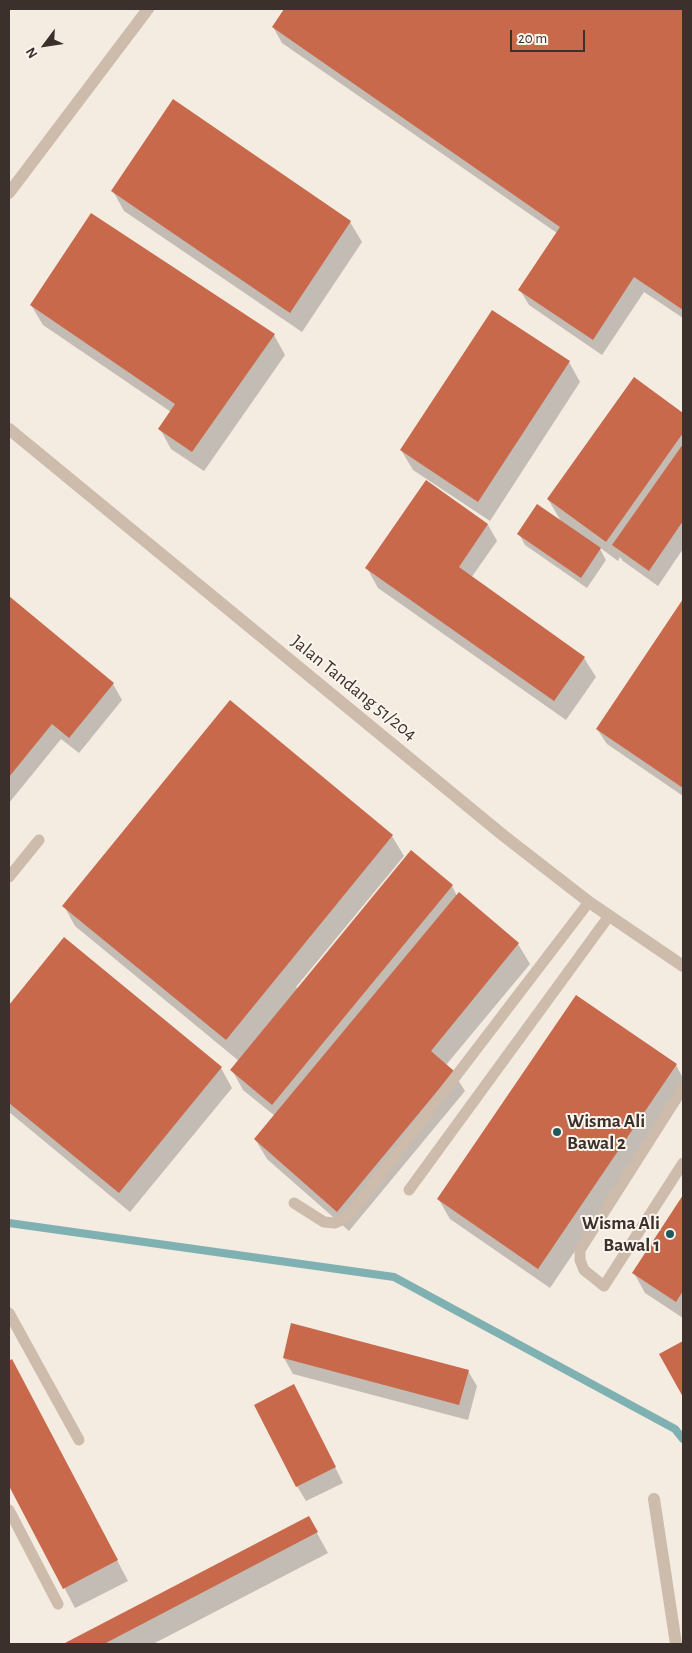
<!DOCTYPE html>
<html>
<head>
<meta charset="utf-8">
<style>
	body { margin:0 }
	#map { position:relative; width:692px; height:1653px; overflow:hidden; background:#f4ebe1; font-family:"Alegreya Sans",sans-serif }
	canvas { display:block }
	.frame { position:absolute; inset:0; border:10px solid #3b302b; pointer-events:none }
	.north { position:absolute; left:20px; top:20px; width:50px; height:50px; -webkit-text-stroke:4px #fbf5ee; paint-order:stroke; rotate:239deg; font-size:14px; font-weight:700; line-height:20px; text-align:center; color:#3b302b }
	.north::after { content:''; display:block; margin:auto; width:18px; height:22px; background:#3b302b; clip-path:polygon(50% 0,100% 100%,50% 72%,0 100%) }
	.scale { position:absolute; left:510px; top:30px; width:75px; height:22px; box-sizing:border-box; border:2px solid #3b302b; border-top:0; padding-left:6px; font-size:15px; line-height:18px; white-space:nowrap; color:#3b302b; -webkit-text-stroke:4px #fbf5ee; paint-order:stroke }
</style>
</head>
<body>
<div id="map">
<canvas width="692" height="1653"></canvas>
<div class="frame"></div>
<div class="north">N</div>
<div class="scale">20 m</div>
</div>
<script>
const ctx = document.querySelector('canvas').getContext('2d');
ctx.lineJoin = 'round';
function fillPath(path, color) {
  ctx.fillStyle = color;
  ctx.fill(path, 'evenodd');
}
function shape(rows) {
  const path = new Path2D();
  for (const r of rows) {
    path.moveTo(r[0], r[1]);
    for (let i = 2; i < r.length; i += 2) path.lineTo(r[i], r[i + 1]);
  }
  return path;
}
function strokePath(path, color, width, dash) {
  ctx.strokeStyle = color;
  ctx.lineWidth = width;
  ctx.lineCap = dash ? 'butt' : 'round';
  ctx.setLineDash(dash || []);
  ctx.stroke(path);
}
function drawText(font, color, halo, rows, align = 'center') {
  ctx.font = font + ' "Alegreya Sans",sans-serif';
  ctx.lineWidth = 4;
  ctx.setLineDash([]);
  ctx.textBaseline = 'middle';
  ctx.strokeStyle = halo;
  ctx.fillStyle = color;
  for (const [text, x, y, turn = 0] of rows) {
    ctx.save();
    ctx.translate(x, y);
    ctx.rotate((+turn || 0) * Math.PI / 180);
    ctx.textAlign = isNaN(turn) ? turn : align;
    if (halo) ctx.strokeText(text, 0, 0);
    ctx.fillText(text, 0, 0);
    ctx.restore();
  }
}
fillPath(shape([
	[286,9,683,9,683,318,644,292,602,355,529,305,520,290,557,233,282,43,273,27],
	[173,101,350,222,362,242,302,332,124,211,113,191],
	[31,305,274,335,285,355,204,471,171,449,160,429,171,412,43,325],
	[569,362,580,382,490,521,413,470,401,450],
	[634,379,683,414,683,549,658,586,623,561,620,557,618,561,599,547,606,560,587,588,525,545,519,534,562,523,548,499],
	[426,482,488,525,497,541,471,578,584,658,596,677,566,720,378,588,367,568],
	[9,598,113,684,122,700,79,753,61,739,9,803],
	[683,601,683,796,607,744,597,729],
	[392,836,404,856,296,987,298,989,452,886,457,896,518,944,530,964,446,1065,453,1072,465,1091,349,1231,267,1159,255,1139,275,1116,243,1090,232,1070,239,1061,75,926,64,906],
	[64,939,221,1068,232,1088,130,1212,9,1112,9,1007],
	[676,1065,683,1078,683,1091,550,1288,450,1219,439,1200],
	[683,1198,683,1318,645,1293,634,1273],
	[683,1343,683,1394,661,1355],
	[284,1358,468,1371,477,1386,468,1420,293,1374],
	[12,1361,128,1581,75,1608,9,1483,9,1363],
	[294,1386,343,1483,306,1501,297,1486],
	[308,1517,328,1553,153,1644,66,1644]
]), '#0003');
strokePath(shape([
	[9,1223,394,1277,675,1429,683,1439]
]), '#7fb0b2', 8);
fillPath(shape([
	[284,9,683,9,683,310,634,277,593,340,518,290,560,227,272,27],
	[173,99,351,221,290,313,111,191],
	[91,213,275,334,192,452,158,429,175,404,30,305],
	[492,310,570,361,478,502,400,450],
	[634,377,683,413,683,433,606,542,547,499],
	[683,444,683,521,649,571,612,545],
	[426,480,488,524,459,567,585,657,554,701,365,568],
	[537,504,601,548,581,578,517,534],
	[9,596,114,683,69,738,52,724,9,777],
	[683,599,683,788,596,729],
	[230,700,393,835,226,1040,62,906],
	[411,850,453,885,272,1105,230,1070],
	[459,892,519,943,431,1051,454,1071,337,1212,254,1139],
	[64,937,222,1067,119,1193,9,1103,9,1005],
	[576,995,677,1064,538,1269,437,1199],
	[683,1195,683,1291,676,1302,632,1273],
	[291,1323,469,1370,459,1405,283,1358],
	[683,1341,683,1397,659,1354],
	[12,1359,118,1560,63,1589,9,1486,9,1361],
	[294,1384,336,1467,296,1487,254,1405],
	[309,1516,318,1532,104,1644,63,1644]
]), '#c8694b');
strokePath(shape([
	[9,877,39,840],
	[683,1088,580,1250,580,1260,584,1270,604,1286,683,1163],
	[409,1190,609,916],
	[294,1203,324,1222,335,1223,344,1219,352,1212,589,902],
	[9,1313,79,1440],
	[9,1510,58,1604]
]), '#cdbbac', 11);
strokePath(shape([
	[9,193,148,9],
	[9,429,504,836,589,902,683,966],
	[654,1499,676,1644]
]), '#cdbbac', 12);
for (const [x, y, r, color] of [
	[557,1132,5,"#1f5a5e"],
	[670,1234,5,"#1f5a5e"]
]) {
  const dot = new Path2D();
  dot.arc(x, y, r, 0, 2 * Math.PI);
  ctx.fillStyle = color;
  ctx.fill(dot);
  strokePath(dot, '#fbf5ee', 2);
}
drawText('19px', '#3b302b', '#fbf5ee', [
	["Jalan Tandang 51/204",354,688,39]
]);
drawText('bold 19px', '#3b302b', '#fbf5ee', [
	["Wisma Ali",567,1121],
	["Bawal 2",567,1143],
	["Wisma Ali",660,1223,"right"],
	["Bawal 1",660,1245,"right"]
], 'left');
</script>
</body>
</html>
